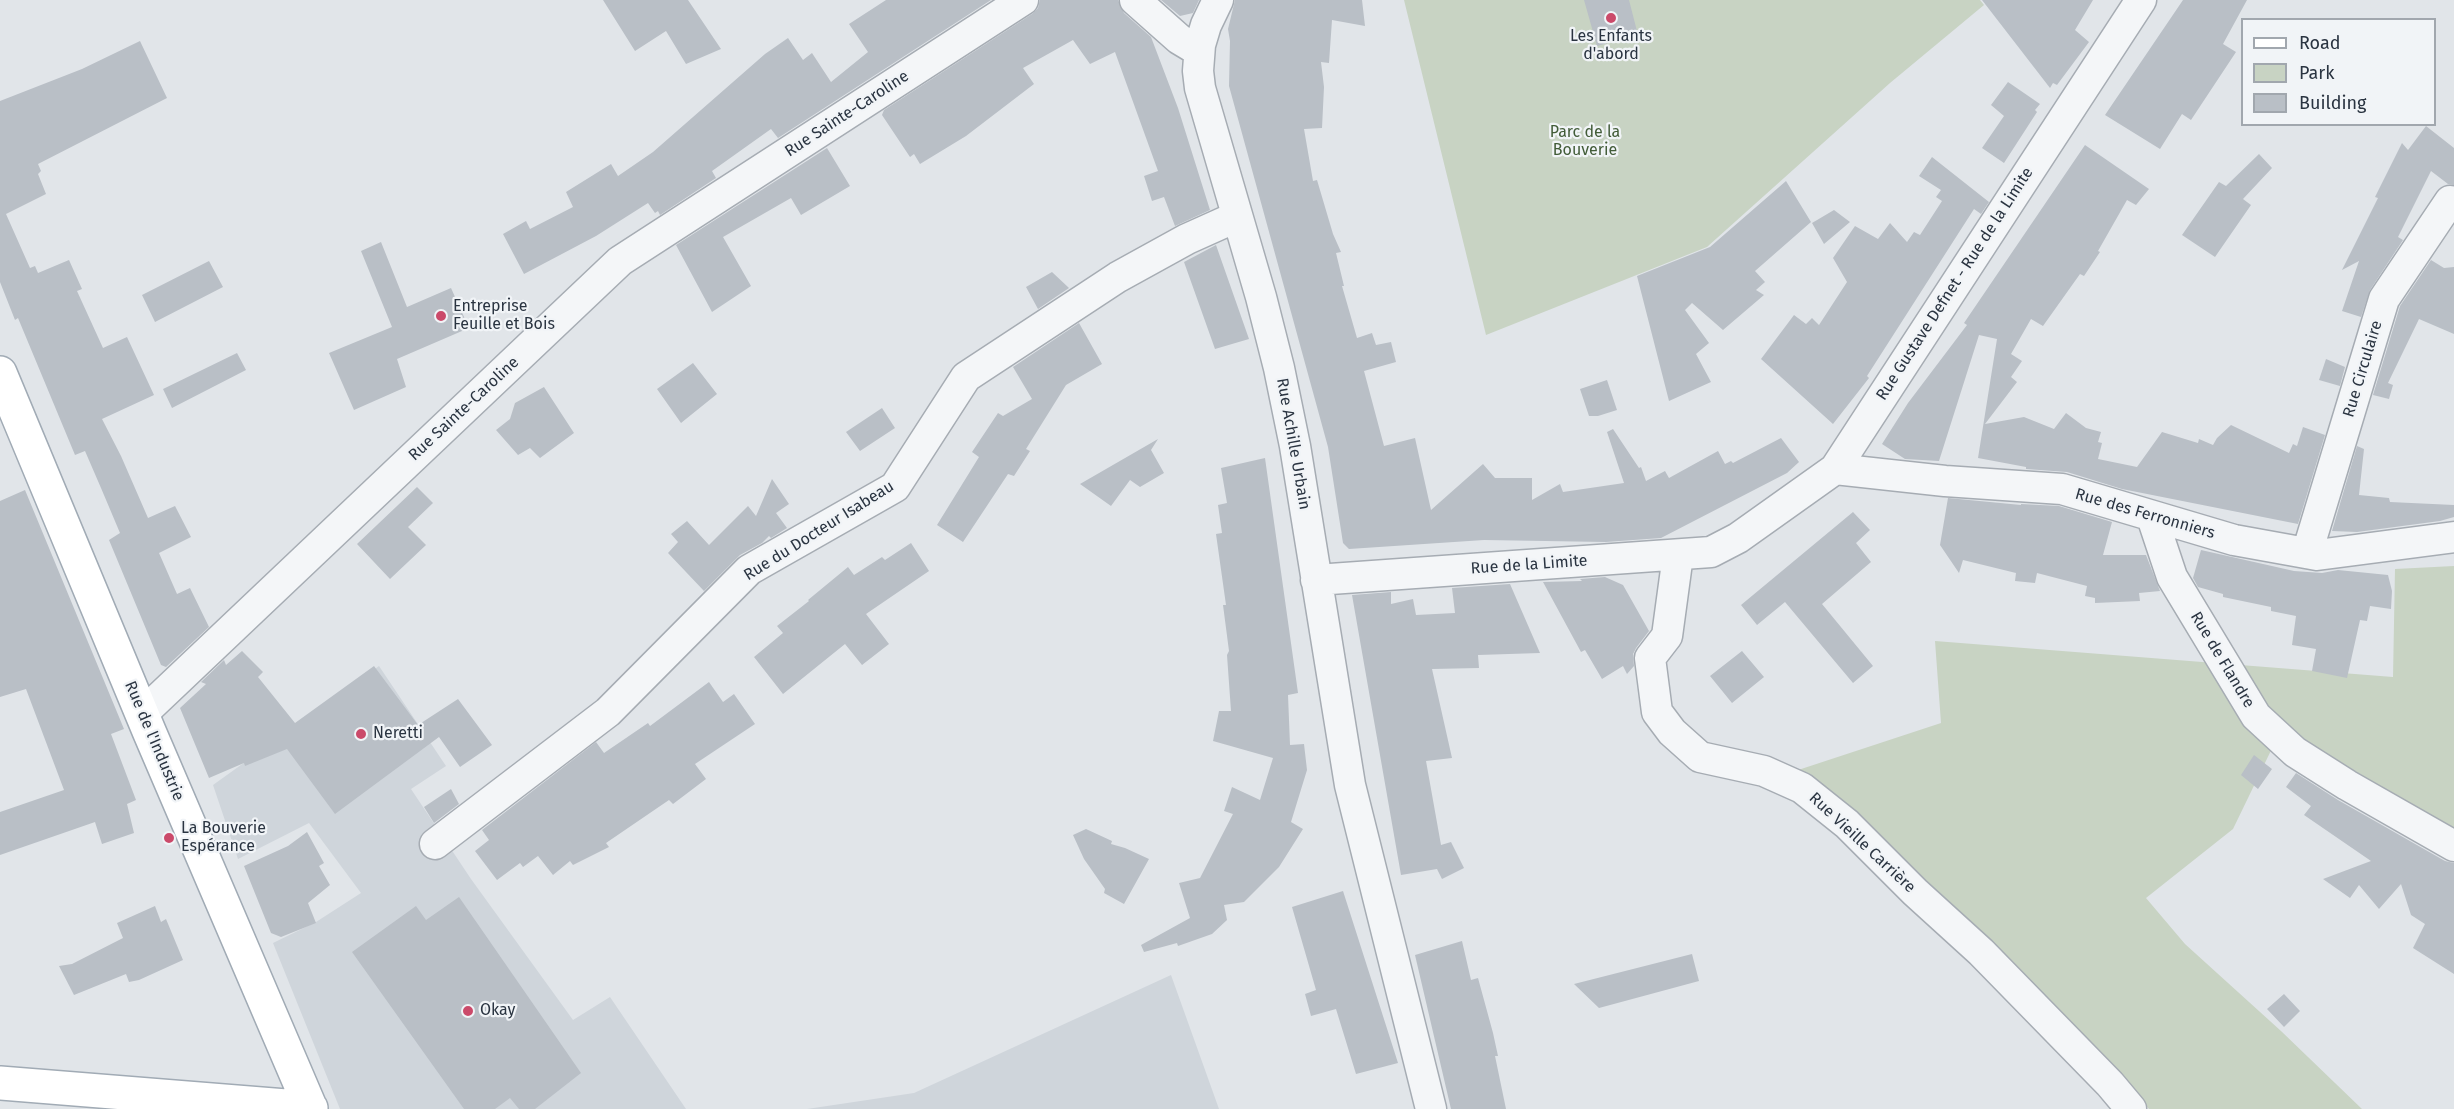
<!DOCTYPE html>
<html>
<head>
<meta charset="utf-8">
<style>
	body { margin:0 }
	#map { position:relative; width:2454px; height:1109px; overflow:hidden; background:#e1e5e9; font-family:"Fira Sans",sans-serif }
	canvas { display:block }
	.legend { position:absolute; left:2241px; top:18px; width:195px; height:108px; box-sizing:border-box; background:#f1f4f7; border:2px solid #a1a7ae; margin:0; padding:8px 10px; list-style:none; font-size:18px; color:#2a3441 }
	.legend li { display:flex; align-items:center; gap:12px; height:30px }
	.legend b { width:30px; border:2px solid #a1a7ae }
</style>
</head>
<body>
<div id="map">
<canvas width="2454" height="1109"></canvas>
<ul class="legend">
<li><b style="height:8px;background:#fff"></b>Road</li>
<li><b style="height:16px;background:#c8d3c3"></b>Park</li>
<li><b style="height:16px;background:#b9bfc6"></b>Building</li>
</ul>
</div>
<script>
const ctx = document.querySelector('canvas').getContext('2d');
ctx.lineJoin = 'round';
function fillPath(path, color) {
  ctx.fillStyle = color;
  ctx.fill(path, 'evenodd');
}
function shape(rows) {
  const path = new Path2D();
  for (const r of rows) {
    path.moveTo(r[0], r[1]);
    for (let i = 2; i < r.length; i += 2) path.lineTo(r[i], r[i + 1]);
  }
  return path;
}
function strokePath(path, color, width, dash) {
  ctx.strokeStyle = color;
  ctx.lineWidth = width;
  ctx.lineCap = dash ? 'butt' : 'round';
  ctx.setLineDash(dash || []);
  ctx.stroke(path);
}
function drawText(font, color, halo, rows, align = 'center') {
  ctx.font = font + ' "Fira Sans",sans-serif';
  ctx.lineWidth = 4.5;
  ctx.setLineDash([]);
  ctx.textBaseline = 'middle';
  ctx.strokeStyle = halo;
  ctx.fillStyle = color;
  for (const [text, x, y, turn = 0] of rows) {
    ctx.save();
    ctx.translate(x, y);
    ctx.rotate((+turn || 0) * Math.PI / 180);
    ctx.textAlign = isNaN(turn) ? turn : align;
    if (halo) ctx.strokeText(text, 0, 0);
    ctx.fillText(text, 0, 0);
    ctx.restore();
  }
}
fillPath(shape([
	[379,666,446,766,411,789,471,879,573,1020,610,997,686,1109,340,1109,273,943,316,922,361,893,309,823,238,859,213,785],
	[1171,975,1219,1109,807,1109,914,1093]
]), '#cfd5db');
fillPath(shape([
	[1404,0,1980,0,1984,5,1890,83,1707,247,1486,335],
	[2454,566,2454,847,2278,736,2233,829,2146,898,2185,944,2281,1031,2362,1109,2149,1109,2110,1069,1789,773,1941,723,1935,641,2393,677,2395,569]
]), '#c8d3c3');
fillPath(shape([
	[603,0,688,0,721,49,686,64,666,31,635,51],
	[886,0,991,0,778,138,771,129,712,171,716,178,660,215,658,211,655,213,648,203,596,236,524,274,503,234,526,221,530,229,573,207,566,192,611,164,618,176,653,152,765,54,788,38,803,60,812,53,831,82,868,52,849,24],
	[1040,0,1118,0,1124,13,1151,37,1178,108,1210,210,1175,226,1164,197,1152,201,1144,176,1158,171,1115,52,1090,64,1073,40,1023,68,1034,84,966,136,920,164,914,154,910,157,882,115,884,110,1032,14,1038,8],
	[1161,0,1199,0,1193,13,1180,16],
	[1235,0,1362,0,1365,26,1332,20,1329,63,1321,62,1324,87,1322,128,1304,129,1313,181,1317,180,1333,234,1341,252,1336,253,1344,286,1342,286,1357,338,1372,333,1376,345,1391,342,1396,362,1364,371,1384,446,1415,438,1431,510,1483,464,1495,478,1532,478,1532,500,1560,484,1563,492,1624,483,1607,432,1613,429,1639,468,1641,467,1646,481,1665,471,1669,478,1718,451,1725,464,1731,461,1733,463,1781,438,1799,462,1787,473,1661,538,1606,542,1484,540,1349,549,1343,543,1328,447,1229,86,1230,41,1228,29],
	[1584,0,1629,0,1638,35,1597,46],
	[1982,0,2093,0,2075,30,2089,42,2057,85,2053,83,2050,88],
	[2183,0,2247,0,2223,44,2236,52,2191,120,2182,114,2160,149,2105,115],
	[140,41,167,98,38,164,41,171,38,174,46,194,6,214,30,268,35,266,38,273,69,260,82,289,77,291,103,348,127,337,154,395,102,419,121,456,148,518,175,506,191,537,159,553,177,594,190,588,209,627,166,667,161,665,109,540,120,533,101,488,85,451,75,455,18,318,15,320,0,282,0,101,82,69],
	[2008,82,2040,104,2035,110,2037,112,2004,163,1982,148,2004,116,1991,105],
	[2426,126,2454,148,2454,185,2448,184,2431,171,2398,237,2403,240,2370,290,2361,317,2342,311,2359,261,2342,270,2378,198,2375,197,2402,143,2408,150],
	[2085,145,2149,189,2136,205,2127,200,2098,251,2100,252,2084,276,2080,274,2043,326,2031,319,2011,354,2022,361,2011,377,2017,382,1985,424,2024,417,2054,429,2066,413,2086,428,2101,432,2098,442,2102,443,2098,459,2137,467,2162,432,2198,443,2199,439,2213,445,2217,438,2231,425,2289,453,2293,444,2297,446,2303,427,2325,435,2298,524,2122,489,2067,472,2026,469,2026,467,1978,458,1997,339,1979,335,1939,461,1905,459,1882,444,1908,403,1967,325,1964,323],
	[827,148,850,186,801,215,791,198,723,237,751,286,712,312,676,245],
	[2259,154,2272,168,2243,199,2251,205,2215,257,2182,235,2219,182,2226,186],
	[1932,157,1989,202,1981,214,1974,209,1867,376,1869,378,1833,424,1761,359,1794,315,1806,324,1812,318,1819,325,1847,282,1833,258,1855,226,1878,239,1890,223,1907,242,1914,232,1920,235,1942,201,1936,197,1941,190,1919,176],
	[1786,181,1811,222,1755,271,1765,282,1756,290,1764,295,1723,330,1692,303,1685,310,1709,343,1696,354,1711,382,1669,401,1637,276,1710,247],
	[1834,210,1850,222,1824,244,1812,223],
	[381,242,407,307,451,288,469,328,397,359,406,387,354,410,329,353,392,327,361,251],
	[1216,245,1249,339,1215,349,1184,262],
	[2431,260,2444,268,2454,267,2454,334,2419,319,2388,383,2393,385,2389,399,2373,395,2400,306],
	[209,261,223,287,155,322,142,295],
	[1052,272,1069,288,1038,309,1026,287],
	[1079,323,1102,364,1066,385,1026,449,1030,451,1014,476,1008,474,963,542,937,525,979,457,972,452,998,413,1003,416,1032,399,1013,367],
	[237,353,246,370,172,408,163,389],
	[2326,359,2345,367,2340,386,2319,380],
	[693,363,717,394,681,423,657,389],
	[1607,380,1617,410,1598,416,1589,416,1580,389],
	[544,387,574,433,540,458,530,448,518,455,496,430,510,419,515,403],
	[882,408,895,428,860,451,846,432],
	[1158,439,1151,450,1164,473,1140,487,1130,480,1111,506,1080,484],
	[2357,446,2364,449,2359,495,2389,498,2390,502,2454,505,2454,517,2440,521,2357,532,2332,531],
	[1265,458,1298,693,1288,695,1290,745,1304,744,1307,770,1291,822,1303,829,1279,867,1244,902,1224,905,1227,920,1212,934,1178,946,1177,943,1144,952,1141,945,1190,918,1179,883,1200,878,1233,814,1224,811,1232,787,1260,800,1273,758,1213,741,1219,711,1231,711,1227,655,1229,651,1223,605,1226,605,1216,534,1222,533,1218,505,1227,503,1221,468],
	[772,479,789,504,776,513,787,528,771,538,769,536,762,543,740,555,704,591,668,553,678,542,671,534,687,521,709,545,748,506,756,516],
	[417,487,433,503,408,527,426,545,390,579,357,544],
	[25,490,124,729,111,734,136,800,127,804,134,833,102,844,95,822,0,855,0,812,64,790,26,689,0,697,0,501],
	[1948,498,2021,505,2021,504,2059,506,2112,522,2103,555,2146,555,2160,591,2139,593,2140,601,2095,603,2095,598,2085,596,2087,586,2037,573,2035,583,2015,581,2016,573,1963,560,1959,573,1940,545],
	[1853,512,1870,530,1856,543,1871,562,1822,604,1873,666,1853,683,1785,602,1757,625,1741,605],
	[911,543,929,571,866,614,889,644,862,665,845,644,783,694,754,657,783,633,777,626,809,601,808,600,848,567,854,575,882,557,885,560],
	[2201,550,2294,571,2322,573,2338,570,2388,575,2392,591,2391,609,2370,606,2367,621,2360,620,2347,678,2312,671,2316,649,2292,645,2296,616,2271,611,2271,607,2223,597,2223,594,2198,587,2193,578],
	[1605,577,1623,585,1649,631,1636,648,1633,654,1634,666,1627,674,1623,666,1602,679,1585,650,1581,652,1543,582,1582,581,1580,579],
	[1510,584,1540,653,1478,655,1479,668,1432,669,1452,758,1426,761,1441,845,1451,842,1464,868,1442,879,1437,869,1401,875,1352,595,1391,592,1391,604,1413,599,1416,615,1455,613,1452,588],
	[242,651,263,672,258,677,295,723,374,666,418,725,458,699,492,745,460,767,439,737,335,814,287,749,245,766,244,763,209,778,180,708,206,684,201,682,224,660,226,665],
	[1742,651,1764,677,1732,703,1710,676],
	[709,682,723,702,734,694,755,724,695,764,706,779,673,804,669,800,606,843,609,847,573,865,570,861,553,875,538,856,523,867,520,863,497,880,475,851,489,840,482,830,596,742,604,753,648,723,650,726],
	[2254,755,2272,769,2258,789,2241,775],
	[2296,773,2338,800,2445,861,2454,863,2454,974,2413,948,2425,924,2411,915,2401,884,2379,909,2359,885,2350,898,2323,879,2371,861,2304,815,2311,806,2286,787],
	[451,789,459,804,434,823,424,807],
	[1086,829,1112,841,1111,844,1125,848,1149,859,1124,904,1104,893,1105,889,1084,859,1073,835],
	[307,832,324,863,319,866,330,885,308,903,316,923,281,937,271,933,244,866,288,846],
	[1343,891,1398,1063,1356,1074,1336,1009,1311,1016,1305,994,1316,990,1292,907],
	[459,897,581,1073,535,1109,519,1109,510,1098,495,1109,464,1109,352,952,416,906,426,920],
	[155,906,161,922,166,919,183,960,139,980,129,982,126,974,74,995,59,966,72,964,123,938,117,923],
	[1462,941,1471,980,1478,978,1493,1033,1498,1056,1495,1056,1506,1109,1451,1109,1415,955],
	[1692,954,1699,981,1599,1008,1574,984],
	[2284,994,2300,1011,2284,1027,2267,1009]
]), '#b9bfc6');
const minor = shape([
	[1135,0,1179,39,1199,51],
	[1218,0,1206,25,1200,45,1198,71,1200,88,1261,297,1279,368,1295,446,1350,785,1431,1109],
	[1835,469,1945,481,2062,489,2234,540,2317,555,2454,537],
	[2152,517,2172,577,2256,716,2295,752,2347,785,2454,846],
	[2307,553,2384,299,2450,201],
	[1678,555,1667,636,1650,658,1657,712,1672,732,1700,757,1764,771,1802,788,1847,824,1915,892,1981,952,2110,1084,2131,1109],
	[1316,580,1711,552,1738,538,1835,469,2141,0],
	[142,714,620,261,1023,0],
	[435,844,608,712,749,570,895,487,966,377,1118,277,1187,239,1236,217]
]);
const major = shape([
	[0,373,149,731,311,1109],
	[0,1083,311,1108]
]);
strokePath(minor, '#a6acb3', 33);
strokePath(major, '#a1abb5', 36);
strokePath(minor, '#f4f6f8', 30);
strokePath(major, '#fff', 33);
for (const [x, y, r, color] of [
	[1611,18,6,"#cb4a6a"],
	[441,316,6,"#cb4a6a"],
	[361,734,6,"#cb4a6a"],
	[169,838,6,"#cb4a6a"],
	[468,1011,6,"#cb4a6a"]
]) {
  const dot = new Path2D();
  dot.arc(x, y, r, 0, 2 * Math.PI);
  ctx.fillStyle = color;
  ctx.fill(dot);
  strokePath(dot, '#f1f4f7', 2);
}
drawText('16px', '#2a3441', '#f1f4f7', [
	["Les Enfants",1611,37,"center"],
	["d'abord",1611,55,"center"],
	["Entreprise",453,307],
	["Feuille et Bois",453,325],
	["Neretti",373,734],
	["La Bouverie",181,829],
	["Espérance",181,847],
	["Okay",480,1011]
], 'left');
drawText('16px', '#2a3441', '#f1f4f7', [
	["Rue Sainte-Caroline",847,114,-33],
	["Rue Gustave Defnet - Rue de la Limite",1955,284,-57],
	["Rue Circulaire",2363,369,-73],
	["Rue Sainte-Caroline",464,409,-43],
	["Rue Achille Urbain",1293,444,80],
	["Rue des Ferronniers",2145,514,16],
	["Rue du Docteur Isabeau",819,531,-32],
	["Rue de la Limite",1529,565,-4],
	["Rue de Flandre",2222,660,59],
	["Rue de l'Industrie",154,741,67],
	["Rue Vieille Carrière",1862,843,43]
]);
drawText('16px', '#425c38', '#f1f4f7', [
	["Parc de la",1585,133],
	["Bouverie",1585,151]
]);
</script>
</body>
</html>
